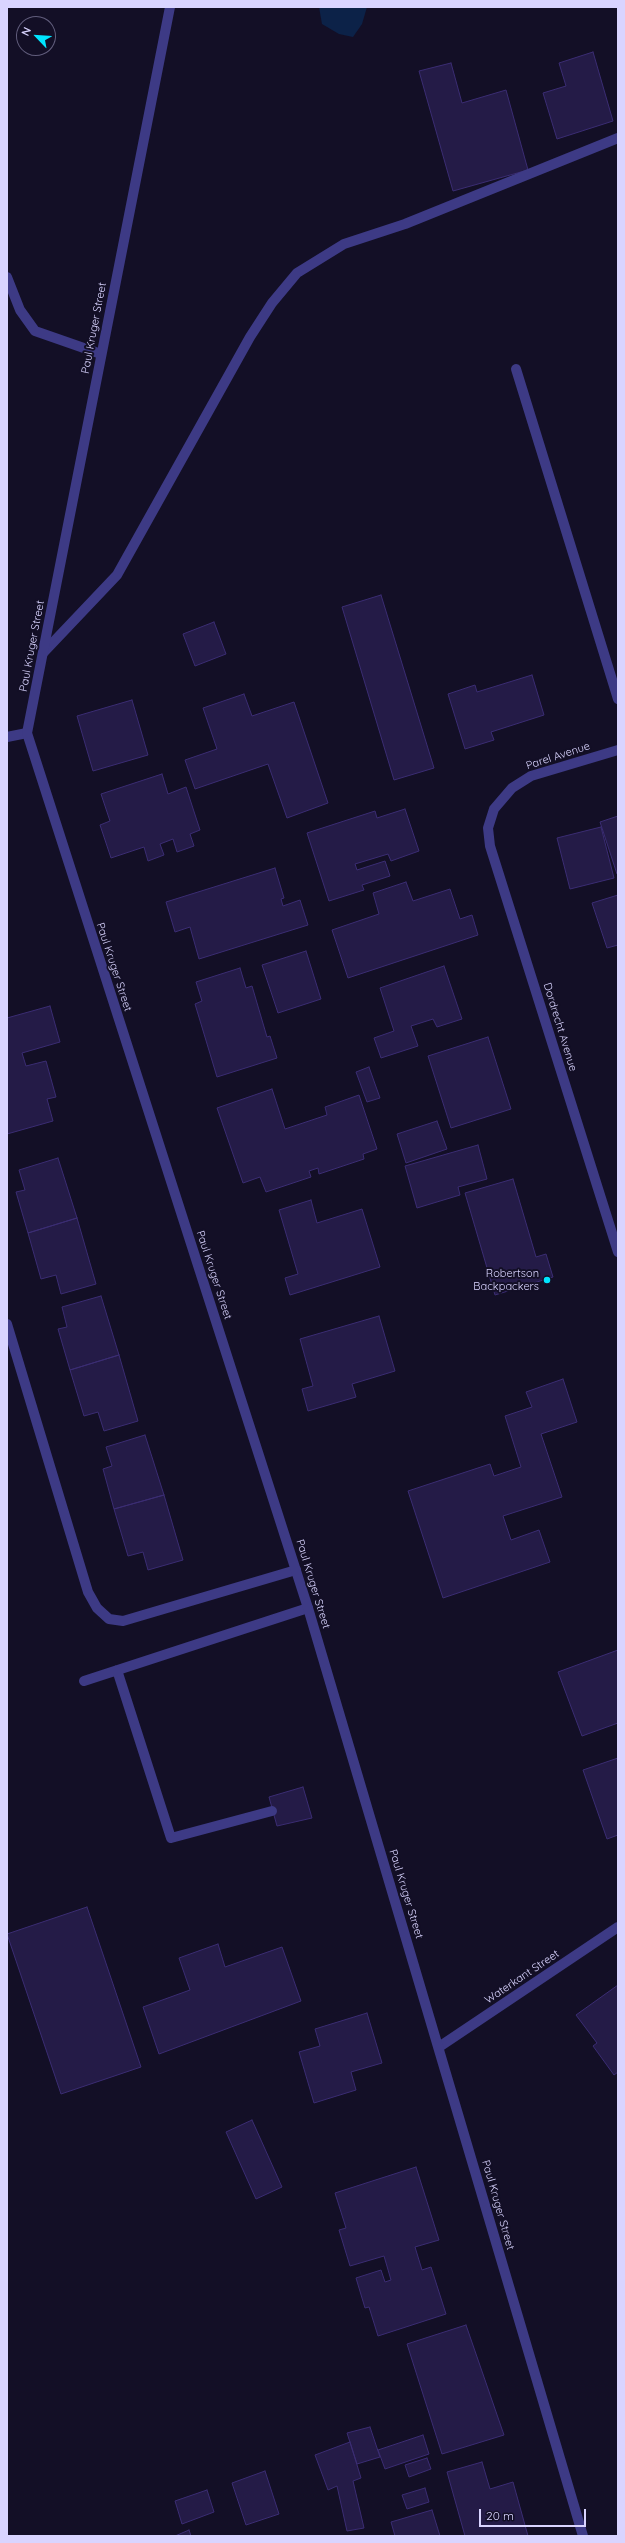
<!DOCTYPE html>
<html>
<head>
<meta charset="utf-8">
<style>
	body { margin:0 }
	#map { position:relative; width:625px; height:2543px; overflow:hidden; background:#130f26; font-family:Quicksand,sans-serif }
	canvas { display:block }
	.frame { position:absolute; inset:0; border:8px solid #d9d4ff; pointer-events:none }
	.north { position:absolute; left:16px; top:16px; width:40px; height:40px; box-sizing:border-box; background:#130f26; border:1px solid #625e7d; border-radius:50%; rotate:295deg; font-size:11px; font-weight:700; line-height:16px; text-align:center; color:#d9d4ff }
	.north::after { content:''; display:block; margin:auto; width:14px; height:18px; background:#00e5ff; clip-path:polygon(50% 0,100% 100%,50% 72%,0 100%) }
	.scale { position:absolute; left:479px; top:2509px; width:107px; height:18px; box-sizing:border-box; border:2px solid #d9d4ff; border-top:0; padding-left:5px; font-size:12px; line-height:14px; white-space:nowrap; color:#d9d4ff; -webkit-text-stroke:3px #130f26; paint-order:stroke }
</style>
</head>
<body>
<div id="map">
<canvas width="625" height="2543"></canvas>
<div class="frame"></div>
<div class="north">N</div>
<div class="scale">20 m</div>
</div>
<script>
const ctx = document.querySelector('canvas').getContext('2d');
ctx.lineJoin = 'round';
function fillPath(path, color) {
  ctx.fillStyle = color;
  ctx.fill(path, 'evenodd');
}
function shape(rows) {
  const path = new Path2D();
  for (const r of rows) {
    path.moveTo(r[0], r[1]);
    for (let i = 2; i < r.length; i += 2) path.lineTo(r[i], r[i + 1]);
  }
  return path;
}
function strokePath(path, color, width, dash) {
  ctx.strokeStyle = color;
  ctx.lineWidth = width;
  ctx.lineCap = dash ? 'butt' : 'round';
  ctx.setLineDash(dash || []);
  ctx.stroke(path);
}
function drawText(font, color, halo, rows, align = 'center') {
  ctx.font = font + ' Quicksand,sans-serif';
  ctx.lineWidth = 4;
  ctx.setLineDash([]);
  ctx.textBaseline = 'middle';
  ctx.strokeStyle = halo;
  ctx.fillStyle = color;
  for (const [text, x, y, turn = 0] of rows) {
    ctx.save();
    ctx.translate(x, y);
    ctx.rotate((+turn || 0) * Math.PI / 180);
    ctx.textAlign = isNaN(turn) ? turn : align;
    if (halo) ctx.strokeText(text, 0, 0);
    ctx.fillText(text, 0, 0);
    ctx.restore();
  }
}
fillPath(shape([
	[319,7,367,7,362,24,353,37,339,34,322,24]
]), '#0c2248');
const building = shape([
	[593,52,613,121,557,139,543,93,566,86,559,63,593,52],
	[451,63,462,103,506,90,528,170,453,191,419,71,451,63],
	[381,595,434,768,394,780,342,607,381,595],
	[214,622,226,654,195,666,183,634,214,622],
	[532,675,544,715,491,732,494,740,465,749,448,694,475,685,477,692,532,675],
	[244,694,252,716,294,702,328,803,287,818,268,764,195,789,185,760,217,749,203,708,244,694],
	[132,700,148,755,93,771,77,716,132,700],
	[162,774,168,794,186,787,200,830,190,834,194,846,177,852,173,839,160,844,164,855,148,861,144,847,111,858,100,825,110,821,101,794,162,774],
	[405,809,419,851,391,861,388,854,355,864,357,870,385,861,390,876,362,885,364,890,329,901,307,833,375,811,377,818,405,809],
	[618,816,618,873,617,874,600,822,618,816],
	[601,827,614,878,570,889,557,838,601,827],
	[275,868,284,898,281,899,283,906,300,900,308,925,199,959,190,927,175,932,166,902,275,868],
	[406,882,413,901,450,889,460,919,472,915,478,935,348,978,332,930,379,914,373,893,406,882],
	[618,895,618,945,607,948,592,903,618,895],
	[306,951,321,999,278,1013,262,965,306,951],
	[444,966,462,1019,437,1027,433,1019,411,1026,418,1046,381,1058,374,1038,394,1031,380,988,444,966],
	[240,968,246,988,252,986,267,1037,270,1036,277,1058,217,1077,195,1004,202,1001,196,982,240,968],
	[50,1006,60,1042,22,1053,26,1066,46,1061,56,1097,47,1099,53,1121,7,1134,7,1018,50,1006],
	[488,1037,511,1109,451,1128,428,1056,488,1037],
	[369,1067,380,1098,367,1102,356,1072,369,1067],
	[272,1089,285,1129,327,1115,325,1107,359,1095,377,1149,363,1154,364,1159,319,1174,318,1168,309,1171,311,1177,266,1192,260,1177,243,1183,217,1108,272,1089],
	[437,1121,447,1149,406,1163,397,1134,437,1121],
	[478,1145,487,1179,458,1187,460,1195,417,1208,405,1166,478,1145],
	[58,1158,77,1218,28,1233,16,1192,25,1190,19,1170,58,1158],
	[513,1179,536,1257,546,1254,553,1277,495,1295,465,1193,513,1179],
	[311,1200,317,1223,362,1209,380,1267,290,1295,285,1278,298,1274,279,1210,311,1200],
	[77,1218,96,1284,61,1294,56,1275,41,1279,28,1233,77,1218],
	[101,1296,119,1355,70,1370,58,1329,67,1327,62,1307,101,1296],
	[379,1316,395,1371,352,1384,356,1397,308,1411,302,1389,313,1386,300,1339,379,1316],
	[119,1355,138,1421,104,1431,98,1412,84,1416,70,1370,119,1355],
	[563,1379,577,1422,541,1434,562,1497,503,1516,511,1540,539,1530,550,1562,443,1598,408,1491,490,1464,494,1476,521,1467,505,1416,532,1407,526,1392,563,1379],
	[145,1435,164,1495,114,1509,103,1469,112,1466,106,1447,145,1435],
	[164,1495,183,1560,148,1570,143,1552,128,1556,114,1509,164,1495],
	[618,1650,618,1723,582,1736,558,1672,618,1650],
	[618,1758,618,1835,607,1839,583,1770,618,1758],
	[303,1787,312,1818,277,1826,269,1797,303,1787],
	[87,1907,141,2067,61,2094,7,1934,87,1907],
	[218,1944,225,1967,282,1947,301,2001,159,2054,143,2007,190,1990,179,1958,218,1944],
	[618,1985,618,2072,614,2075,593,2046,597,2043,576,2015,618,1985],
	[367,2013,382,2063,351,2072,356,2090,314,2103,299,2052,320,2046,315,2029,367,2013],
	[252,2120,282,2187,256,2199,226,2132,252,2120],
	[416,2167,439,2240,415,2247,422,2270,431,2267,446,2314,378,2336,369,2307,365,2308,356,2278,381,2270,385,2282,391,2280,384,2256,350,2266,339,2230,346,2228,335,2193,416,2167],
	[466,2325,504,2435,442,2454,407,2344,466,2325],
	[370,2427,380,2457,357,2464,347,2433,370,2427],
	[423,2435,429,2454,385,2469,378,2450,423,2435],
	[350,2442,361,2478,353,2481,364,2528,347,2531,337,2486,328,2490,315,2455,350,2442],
	[427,2458,431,2469,409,2477,405,2465,427,2458],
	[482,2462,490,2489,513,2482,528,2536,465,2536,447,2472,482,2462],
	[265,2471,279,2514,246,2525,232,2483,265,2471],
	[425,2488,429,2502,407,2509,402,2495,425,2488],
	[207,2490,214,2512,182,2524,175,2501,207,2490],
	[432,2510,440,2536,395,2536,391,2522,432,2510],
	[189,2530,191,2536,175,2536,189,2530]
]);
fillPath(building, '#241b47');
strokePath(building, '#3b2d73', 1);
strokePath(shape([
	[7,277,20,310,35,331,101,354],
	[516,369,618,699],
	[43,653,117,575,250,337,272,303,297,273,344,244,405,224,618,138],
	[7,1324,88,1592,97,1608,109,1619,123,1621,296,1570],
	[117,1670,171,1838,272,1811],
	[84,1681,308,1608]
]), '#3d3a85', 10);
strokePath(shape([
	[7,737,27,733],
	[618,750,531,776,512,788,494,809,488,828,490,846,618,1252],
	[439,2047,618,1927]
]), '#3d3a85', 10);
strokePath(shape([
	[170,7,27,733,308,1608,583,2536]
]), '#3d3a85', 10);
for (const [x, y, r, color] of [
	[547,1280,4,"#00e5ff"]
]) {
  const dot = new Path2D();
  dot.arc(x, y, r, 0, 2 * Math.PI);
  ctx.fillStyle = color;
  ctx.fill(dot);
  strokePath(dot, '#130f26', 1.5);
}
drawText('11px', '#d9d4ff', '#130f26', [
	["Paul Kruger Street",94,328,-79],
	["Paul Kruger Street",32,646,-79],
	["Parel Avenue",558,756,-18],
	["Paul Kruger Street",114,967,72],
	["Dordrecht Avenue",560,1027,73],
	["Paul Kruger Street",214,1275,72],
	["Paul Kruger Street",313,1584,73],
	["Paul Kruger Street",406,1894,73],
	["Waterkant Street",522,1977,-34],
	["Paul Kruger Street",498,2205,74]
]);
drawText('11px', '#d9d4ff', '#130f26', [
	["Robertson",539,1274],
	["Backpackers",539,1287]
], 'right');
</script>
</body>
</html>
